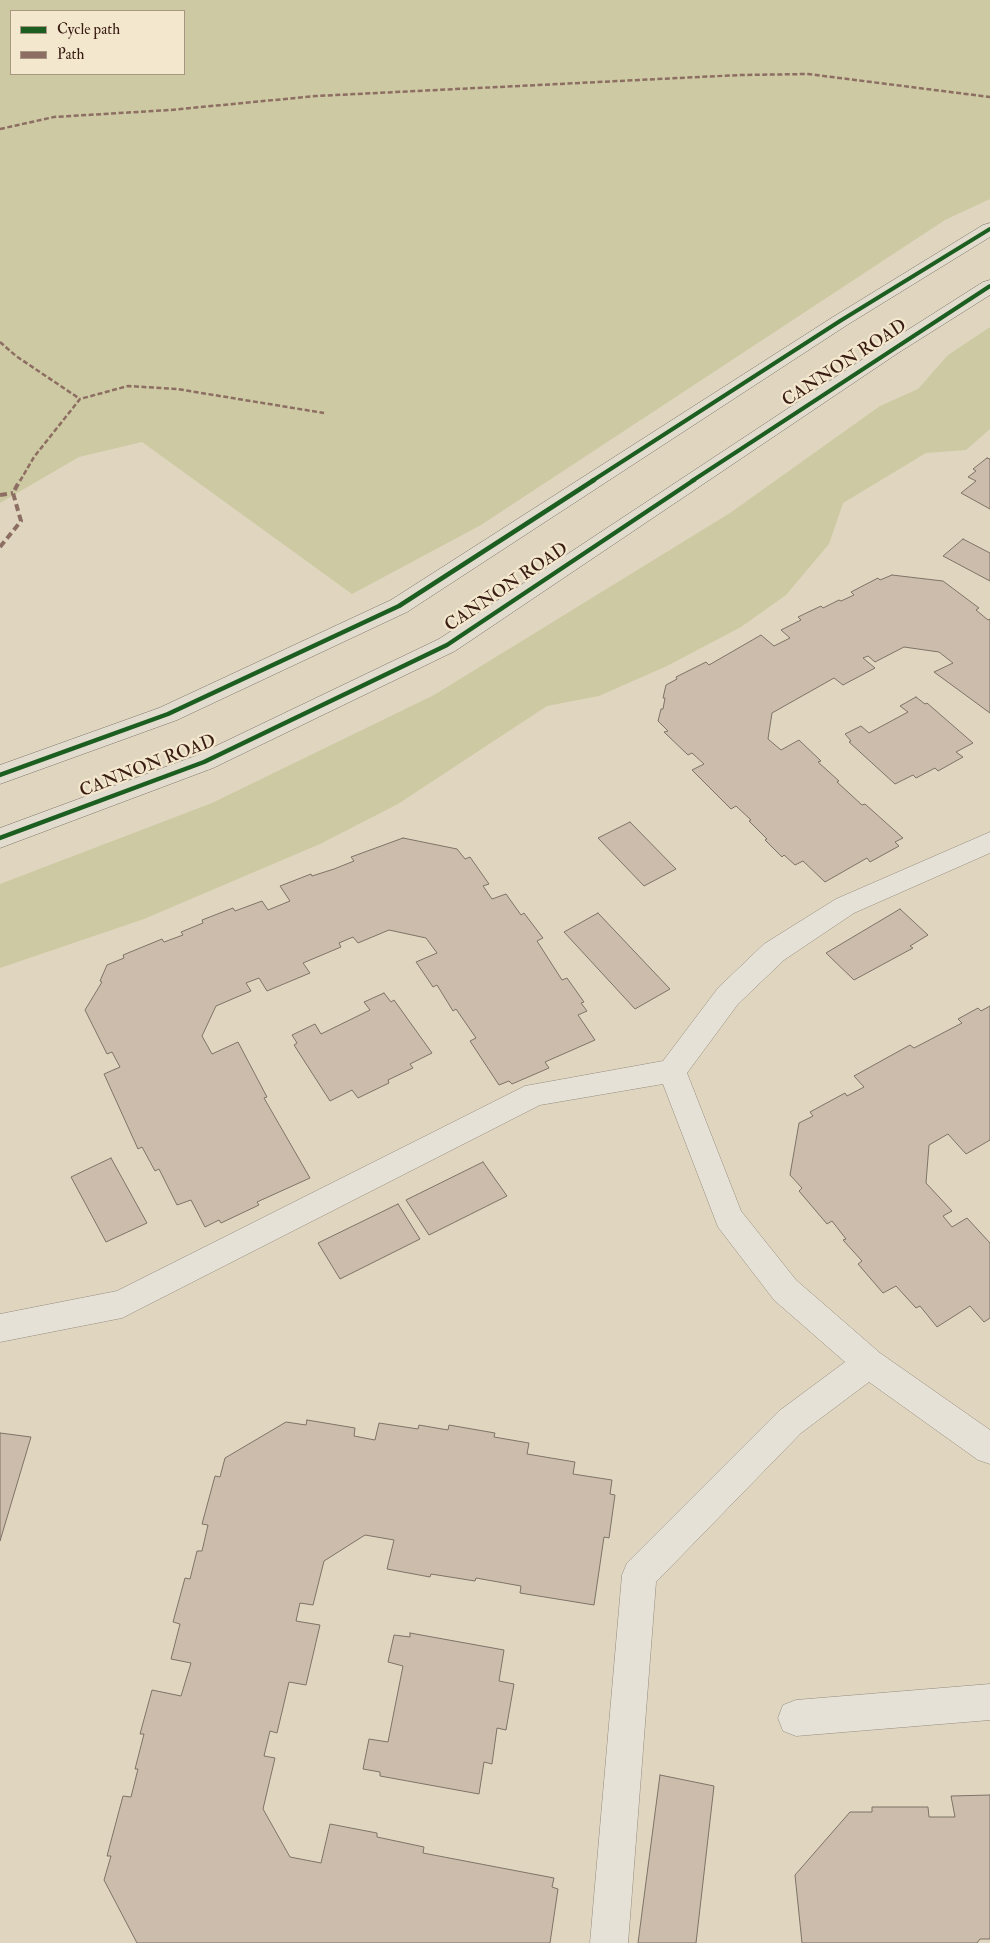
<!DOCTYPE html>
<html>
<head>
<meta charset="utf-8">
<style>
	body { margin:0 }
	#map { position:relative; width:990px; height:1943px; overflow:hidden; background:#e0d6c0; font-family:"IM FELL Double Pica",serif }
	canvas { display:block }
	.legend { position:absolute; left:10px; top:10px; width:175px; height:65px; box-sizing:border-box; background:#f3e7ce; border:1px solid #a89683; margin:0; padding:6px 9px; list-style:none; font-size:15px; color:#381c12 }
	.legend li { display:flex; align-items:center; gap:10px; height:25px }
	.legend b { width:25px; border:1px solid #a89683 }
</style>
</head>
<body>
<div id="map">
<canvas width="990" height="1943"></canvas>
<ul class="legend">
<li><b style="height:6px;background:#1b5e20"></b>Cycle path</li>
<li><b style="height:6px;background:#8d6e63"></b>Path</li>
</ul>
</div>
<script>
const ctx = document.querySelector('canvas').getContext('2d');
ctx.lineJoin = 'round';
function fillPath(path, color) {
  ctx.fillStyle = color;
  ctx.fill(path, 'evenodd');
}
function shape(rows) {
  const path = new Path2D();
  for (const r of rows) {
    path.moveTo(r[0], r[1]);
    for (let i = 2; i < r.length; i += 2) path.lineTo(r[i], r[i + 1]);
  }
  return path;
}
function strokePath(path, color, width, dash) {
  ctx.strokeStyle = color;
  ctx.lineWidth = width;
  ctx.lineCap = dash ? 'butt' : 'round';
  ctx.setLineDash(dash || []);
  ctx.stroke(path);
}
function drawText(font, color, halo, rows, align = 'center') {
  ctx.font = font + ' "IM FELL Double Pica",serif';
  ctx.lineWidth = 4.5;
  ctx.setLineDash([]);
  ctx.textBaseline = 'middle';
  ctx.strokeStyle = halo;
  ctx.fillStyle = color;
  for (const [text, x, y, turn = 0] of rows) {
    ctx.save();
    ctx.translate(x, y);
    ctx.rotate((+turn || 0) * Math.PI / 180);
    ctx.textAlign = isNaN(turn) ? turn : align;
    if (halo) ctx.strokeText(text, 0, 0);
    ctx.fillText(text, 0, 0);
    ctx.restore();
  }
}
fillPath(shape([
	[0,0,990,0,990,199,945,220,481,525,352,594,142,442,79,457,0,503],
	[184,11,184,74,11,74,11,11],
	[990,327,990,429,966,450,926,453,843,503,829,544,786,595,741,627,667,666,599,696,547,706,398,804,320,844,144,919,0,968,0,884,212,803,434,695,730,513,880,406,918,389,948,355]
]), '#cdc9a2');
const building = shape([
	[987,458,990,459,990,509,961,493,976,481,968,477,976,471,973,469,987,458],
	[963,539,990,553,990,581,943,556,963,539],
	[892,575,943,581,979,608,976,610,988,620,990,619,990,713,934,672,953,663,939,652,904,647,875,662,868,656,863,658,875,668,843,685,834,678,772,713,768,739,781,750,799,740,821,761,818,762,839,781,837,782,862,805,865,804,903,838,895,842,899,846,870,862,867,858,825,882,803,861,795,865,784,855,782,857,765,840,767,839,749,821,751,820,736,806,731,809,692,770,704,764,692,753,688,755,664,732,668,731,658,721,661,709,663,709,665,698,663,698,666,685,677,679,676,677,706,662,709,665,761,635,774,646,790,638,781,630,801,620,798,617,821,606,823,608,839,600,841,601,854,595,851,592,878,578,880,580,892,575],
	[916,697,925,704,927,703,973,743,956,752,963,757,938,771,935,768,916,778,913,775,895,784,849,742,851,741,845,734,861,726,869,733,908,712,900,706,916,697],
	[630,822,676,869,644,886,598,838,630,822],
	[403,838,457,849,465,859,470,857,489,884,483,886,492,899,506,894,521,915,524,913,543,938,537,941,562,980,567,978,584,1002,581,1003,587,1011,578,1015,595,1040,545,1062,549,1068,512,1084,509,1081,499,1085,470,1041,476,1038,456,1009,453,1011,437,985,433,987,416,962,437,953,426,938,389,930,358,943,353,937,339,943,341,947,303,963,310,973,267,991,259,978,246,983,251,991,216,1006,202,1036,212,1054,238,1042,267,1097,264,1098,310,1178,257,1202,259,1205,221,1223,219,1220,205,1227,191,1200,177,1205,159,1169,155,1171,142,1147,138,1149,104,1074,120,1067,112,1052,107,1054,85,1010,102,982,100,981,107,965,124,958,123,955,162,939,164,942,183,935,181,932,203,923,202,920,233,908,235,911,262,901,268,910,290,901,280,886,311,874,312,876,334,869,354,861,351,857,403,838],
	[900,909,928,935,910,946,913,948,854,980,826,953,900,909],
	[598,913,670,989,635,1009,564,932,598,913],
	[384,993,391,1002,394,1000,432,1053,410,1064,413,1068,388,1080,389,1083,358,1098,352,1090,330,1101,294,1045,297,1043,292,1035,315,1024,321,1034,370,1010,364,1002,384,993],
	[990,1006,990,1140,966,1154,948,1134,929,1145,926,1183,952,1211,943,1216,952,1227,967,1218,990,1243,990,1318,984,1322,970,1306,937,1327,920,1306,916,1308,896,1286,883,1293,858,1264,862,1261,843,1240,846,1239,832,1221,827,1224,799,1191,802,1188,790,1175,799,1123,813,1116,810,1112,845,1093,847,1096,864,1087,854,1076,910,1045,914,1048,962,1023,958,1019,978,1008,981,1011,990,1006],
	[111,1158,147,1223,106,1242,71,1177,111,1158],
	[483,1162,507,1196,429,1235,406,1200,483,1162],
	[398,1204,420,1239,340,1279,318,1243,398,1204],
	[307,1420,355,1428,354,1436,375,1440,379,1423,418,1429,419,1425,448,1430,449,1425,495,1433,494,1437,529,1443,527,1454,575,1462,573,1474,612,1480,610,1494,615,1495,609,1538,604,1537,594,1605,520,1593,521,1586,476,1578,475,1581,431,1574,430,1577,387,1569,394,1540,365,1535,324,1561,313,1605,300,1603,296,1621,320,1625,306,1685,289,1682,277,1733,270,1731,264,1756,275,1758,263,1809,290,1857,321,1863,330,1824,377,1833,377,1837,424,1847,423,1853,554,1878,552,1887,558,1889,550,1943,137,1943,104,1880,111,1856,107,1856,123,1796,131,1797,138,1769,135,1769,144,1734,140,1734,152,1690,181,1696,191,1663,171,1659,180,1624,173,1622,185,1578,190,1579,197,1551,202,1551,208,1525,202,1524,215,1476,220,1477,225,1458,286,1422,306,1425,307,1420],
	[0,1433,31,1437,0,1541,0,1433],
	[410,1633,504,1650,499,1681,514,1684,506,1730,497,1728,492,1764,484,1762,479,1794,380,1776,380,1772,363,1769,369,1739,388,1742,403,1666,388,1662,394,1635,410,1637,410,1633],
	[660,1775,714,1786,696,1943,638,1943,660,1775],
	[990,1795,990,1939,980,1939,977,1943,802,1943,795,1875,850,1812,872,1812,872,1807,928,1807,929,1817,955,1817,951,1796,990,1795]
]);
fillPath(building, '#ccbcab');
strokePath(building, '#7d7367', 1);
const street = shape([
	[990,832,990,853,854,913,784,960,738,1004,687,1073,741,1211,796,1280,880,1353,990,1430,990,1464,978,1460,869,1382,801,1433,656,1582,628,1943,590,1943,622,1575,627,1563,779,1411,845,1362,774,1300,718,1227,663,1084,540,1105,122,1318,0,1342,0,1314,117,1291,525,1086,663,1061,718,988,764,944,836,899,990,832],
	[990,1684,990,1720,796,1736,783,1731,778,1718,783,1705,796,1700,990,1684]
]);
const primary = shape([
	[990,223,990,237,847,325,407,612,177,720,0,784,0,765,159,708,391,600,833,317,983,225,990,223],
	[990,280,990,295,898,353,455,651,213,768,0,848,0,828,195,756,439,639,884,345,983,282,990,280]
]);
strokePath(street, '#958b7e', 1);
strokePath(primary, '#7d7367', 1);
fillPath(street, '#e6e1d6');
fillPath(primary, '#e2dccf');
strokePath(shape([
	[0,129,54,117,170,110,316,96,740,75,808,74,990,97],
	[0,342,16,356,80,399],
	[20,481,34,457,80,399,128,386,177,389,324,413]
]), '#8d6e63', 2.5, [5, 2.5]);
strokePath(shape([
	[0,495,13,493],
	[0,547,21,521,13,493,20,480]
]), '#8d6e63', 4, [7, 4]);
strokePath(shape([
	[592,481,840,321,990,229],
	[692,481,990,286]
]), '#1b5e20', 4);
strokePath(shape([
	[0,775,168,714,399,606,594,480],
	[0,838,204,762,447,645,694,480]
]), '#1b5e20', 4.5);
drawText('18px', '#381c12', '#f3e7ce', [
	["CANNON ROAD",845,364,-33],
	["CANNON ROAD",507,588,-34],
	["CANNON ROAD",148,767,-21]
]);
</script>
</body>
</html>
